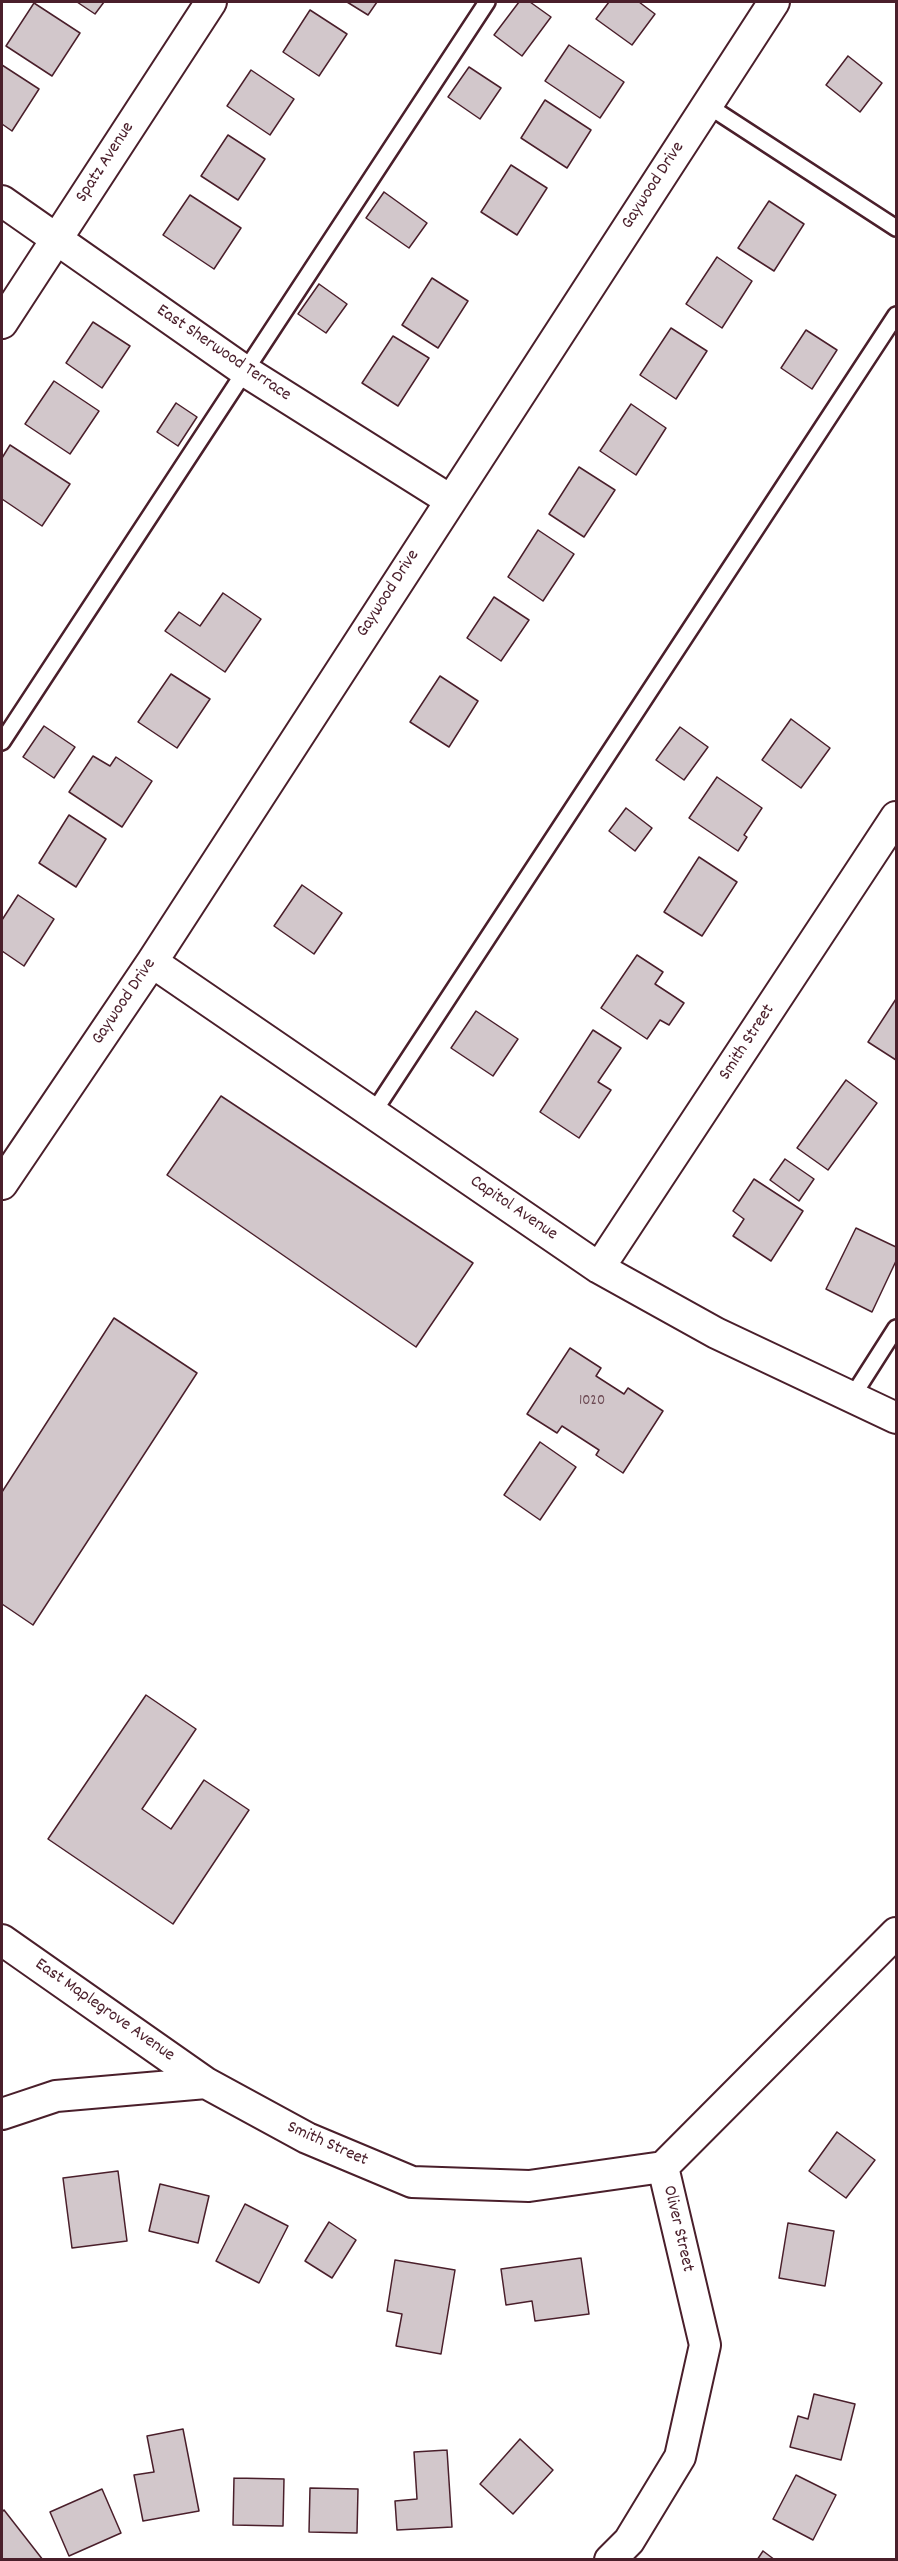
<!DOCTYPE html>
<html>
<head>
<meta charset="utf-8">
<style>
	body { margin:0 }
	#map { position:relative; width:898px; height:2561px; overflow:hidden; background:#fff; font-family:Dekko,sans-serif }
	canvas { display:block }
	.frame { position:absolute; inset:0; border:3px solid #4a1f2b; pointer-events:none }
</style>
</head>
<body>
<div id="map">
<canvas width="898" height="2561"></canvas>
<div class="frame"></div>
</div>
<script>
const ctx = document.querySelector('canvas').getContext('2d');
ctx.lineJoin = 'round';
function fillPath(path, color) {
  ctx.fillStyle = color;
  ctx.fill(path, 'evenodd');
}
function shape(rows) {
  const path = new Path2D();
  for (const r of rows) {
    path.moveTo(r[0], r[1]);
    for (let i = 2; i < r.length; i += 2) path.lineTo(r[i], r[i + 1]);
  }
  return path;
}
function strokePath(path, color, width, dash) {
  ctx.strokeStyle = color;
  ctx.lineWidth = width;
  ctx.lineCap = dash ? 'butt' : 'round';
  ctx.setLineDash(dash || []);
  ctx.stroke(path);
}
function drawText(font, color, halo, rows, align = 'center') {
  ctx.font = font + ' Dekko,sans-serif';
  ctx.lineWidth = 4.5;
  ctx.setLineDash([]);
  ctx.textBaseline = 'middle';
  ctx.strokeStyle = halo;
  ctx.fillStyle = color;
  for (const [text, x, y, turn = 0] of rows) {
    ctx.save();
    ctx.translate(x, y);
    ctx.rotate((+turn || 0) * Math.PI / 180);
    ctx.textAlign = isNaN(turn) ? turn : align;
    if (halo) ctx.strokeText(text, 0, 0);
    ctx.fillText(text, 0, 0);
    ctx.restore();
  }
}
const building = shape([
	[77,2,104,2,95,14,77,2],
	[347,2,377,2,368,15,347,2],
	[519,2,530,2,551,17,522,56,494,35,519,2],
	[609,2,639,2,655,14,632,45,596,19,609,2],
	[34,3,80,33,52,76,6,46,34,3],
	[310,10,347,34,319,76,283,52,310,10],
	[569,45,624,82,600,118,545,81,569,45],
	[848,56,882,83,860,112,826,85,848,56],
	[2,65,39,89,12,131,2,124,2,65],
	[469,67,501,88,480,119,448,97,469,67],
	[251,70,294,99,270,135,227,106,251,70],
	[545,100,591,130,567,168,521,138,545,100],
	[228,135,265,159,238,200,201,176,228,135],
	[511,165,547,188,517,235,481,212,511,165],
	[384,192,427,223,409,248,366,218,384,192],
	[190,195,241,228,214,269,163,235,190,195],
	[769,201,804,224,774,271,738,248,769,201],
	[717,257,752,281,722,328,686,304,717,257],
	[432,278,468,301,438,348,402,325,432,278],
	[319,284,347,304,326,333,298,314,319,284],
	[93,322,130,346,102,388,66,363,93,322],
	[671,328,707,351,676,399,640,375,671,328],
	[806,330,837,350,812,389,781,368,806,330],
	[393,336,429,358,398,406,362,383,393,336],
	[54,381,99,411,70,454,25,424,54,381],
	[176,403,197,417,178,446,157,432,176,403],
	[631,404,666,428,636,475,600,451,631,404],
	[10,445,70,484,42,526,2,499,2,458,10,445],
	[579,467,615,490,584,537,549,514,579,467],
	[538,530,574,554,543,601,508,577,538,530],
	[223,593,261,619,225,672,165,631,179,612,200,626,223,593],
	[494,597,529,620,501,661,467,638,494,597],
	[171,674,210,699,177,748,138,722,171,674],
	[440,676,478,701,449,747,410,722,440,676],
	[791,719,830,748,801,788,762,760,791,719],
	[44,726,75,747,54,778,23,757,44,726],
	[680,727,708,747,684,780,656,760,680,727],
	[93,756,110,766,116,757,152,781,122,827,69,792,93,756],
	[717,777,762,808,744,835,747,837,738,851,689,818,717,777],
	[626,808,652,828,635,851,609,831,626,808],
	[69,815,106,839,76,887,39,863,69,815],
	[699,857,737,882,702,936,664,912,699,857],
	[302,885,342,913,314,954,274,926,302,885],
	[18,895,54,919,24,966,2,951,2,920,18,895],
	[637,955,663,972,655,984,684,1003,669,1025,660,1020,647,1039,601,1008,637,955],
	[896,999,896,1060,868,1042,896,999],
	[476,1011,518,1039,493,1076,451,1048,476,1011],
	[593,1030,621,1048,598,1082,611,1090,579,1138,540,1112,593,1030],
	[846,1080,877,1103,828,1170,797,1148,846,1080],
	[221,1096,473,1263,416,1347,167,1175,221,1096],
	[785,1159,814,1179,799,1201,770,1180,785,1159],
	[754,1179,803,1211,771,1261,733,1236,744,1219,733,1211,754,1179],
	[856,1228,896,1247,896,1261,872,1312,826,1289,856,1228],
	[114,1318,197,1373,33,1625,2,1604,2,1492,114,1318],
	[570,1348,601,1368,596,1376,624,1394,628,1388,663,1411,623,1473,596,1455,599,1450,562,1426,557,1433,527,1414,570,1348],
	[540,1442,576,1467,540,1520,504,1495,540,1442],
	[146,1695,196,1729,142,1809,171,1829,204,1780,249,1810,173,1924,48,1839,146,1695],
	[837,2132,875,2160,846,2198,809,2171,837,2132],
	[118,2171,127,2241,72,2248,63,2178,118,2171],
	[160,2184,209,2196,198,2243,149,2231,160,2184],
	[245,2204,288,2226,259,2283,216,2261,245,2204],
	[329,2222,356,2240,332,2278,305,2261,329,2222],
	[788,2223,834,2231,825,2286,779,2278,788,2223],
	[581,2258,589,2314,535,2321,532,2301,506,2305,501,2269,581,2258],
	[395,2260,455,2270,441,2354,396,2346,402,2314,387,2311,395,2260],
	[814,2394,855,2404,841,2460,790,2447,798,2416,808,2419,814,2394],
	[183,2429,199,2511,143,2521,134,2475,154,2472,147,2436,183,2429],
	[520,2439,553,2470,513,2514,480,2484,520,2439],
	[447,2450,452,2527,397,2530,395,2501,417,2499,414,2452,447,2450],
	[796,2475,836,2495,813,2540,773,2519,796,2475],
	[234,2478,284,2479,283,2526,233,2525,234,2478],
	[310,2488,358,2489,357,2533,309,2532,310,2488],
	[102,2489,121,2533,69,2556,50,2512,102,2489],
	[4,2510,43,2560,2,2560,2,2512,4,2510],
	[763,2551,775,2560,757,2560,763,2551]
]);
fillPath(building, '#d2c7cb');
strokePath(building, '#4a1f2b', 1.5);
const service = shape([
	[707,105,896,228],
	[2,742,487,2],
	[373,1113,896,315],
	[852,1397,896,1328]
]);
const minor = shape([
	[2,201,245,371,450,500],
	[2,323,211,2],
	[152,962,599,1268,716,1333,896,1418],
	[2,1184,152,962,774,2],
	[599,1268,896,817],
	[2,1940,206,2083],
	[2,2114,56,2096,206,2083,307,2138,412,2182,529,2186,663,2167],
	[663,2167,896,1933],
	[610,2560,629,2541,680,2457,705,2345,663,2167]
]);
strokePath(service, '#4a1f2b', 20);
strokePath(minor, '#4a1f2b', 34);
strokePath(service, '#fff', 15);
strokePath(minor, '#fff', 30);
drawText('15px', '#6c4953', null, [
	["1020",592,1402]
]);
drawText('18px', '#4a1f2b', '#fff', [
	["Spatz Avenue",106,163,-57],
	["Gaywood Drive",654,186,-57],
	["East Sherwood Terrace",223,354,34],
	["Gaywood Drive",389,594,-57],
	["Gaywood Drive",125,1002,-56],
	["Smith Street",748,1043,-57],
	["Capitol Avenue",513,1209,34],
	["East Maplegrove Avenue",104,2011,35],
	["Smith Street",327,2145,24],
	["Oliver Street",677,2229,77]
]);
</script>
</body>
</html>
